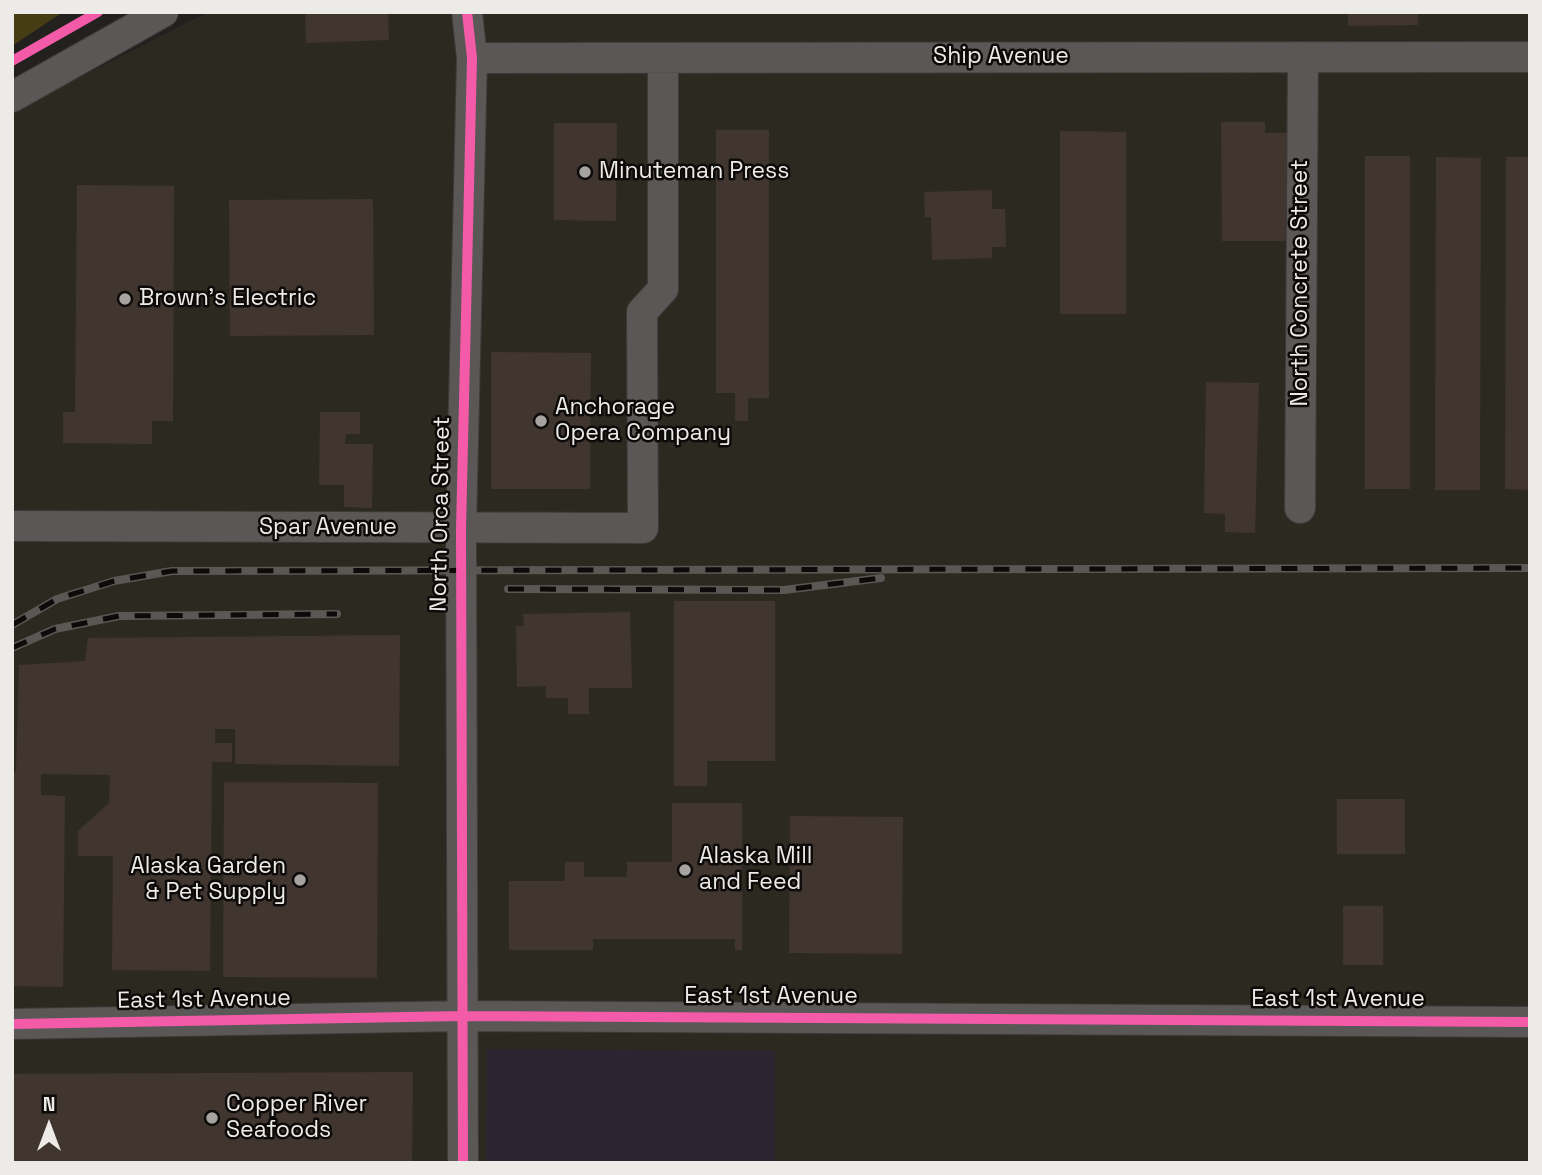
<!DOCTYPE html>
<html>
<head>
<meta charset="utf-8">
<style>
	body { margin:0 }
	#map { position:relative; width:1542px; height:1175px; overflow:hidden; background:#22211e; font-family:"Space Grotesk",sans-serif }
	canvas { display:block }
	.frame { position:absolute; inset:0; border:14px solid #ecebe8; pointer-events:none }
	.north { position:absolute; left:14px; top:1091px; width:70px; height:70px; -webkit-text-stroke:5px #0c0b09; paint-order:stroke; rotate:0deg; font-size:19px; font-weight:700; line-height:28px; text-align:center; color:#ecebe8 }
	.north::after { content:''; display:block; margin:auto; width:24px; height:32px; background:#ecebe8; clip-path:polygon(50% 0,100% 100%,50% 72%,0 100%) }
</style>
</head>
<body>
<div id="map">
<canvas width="1542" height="1175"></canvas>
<div class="frame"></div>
<div class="north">N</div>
</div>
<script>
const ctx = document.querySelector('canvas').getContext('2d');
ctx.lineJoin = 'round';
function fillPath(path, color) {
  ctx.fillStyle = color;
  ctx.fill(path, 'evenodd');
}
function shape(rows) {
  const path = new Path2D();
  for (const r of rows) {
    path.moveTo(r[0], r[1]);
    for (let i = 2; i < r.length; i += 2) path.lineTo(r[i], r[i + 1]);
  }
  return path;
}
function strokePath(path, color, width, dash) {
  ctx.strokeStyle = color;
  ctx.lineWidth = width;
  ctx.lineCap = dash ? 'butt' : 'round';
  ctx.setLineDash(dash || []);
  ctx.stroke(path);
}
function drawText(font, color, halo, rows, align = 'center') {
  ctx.font = font + ' "Space Grotesk",sans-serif';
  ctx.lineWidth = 5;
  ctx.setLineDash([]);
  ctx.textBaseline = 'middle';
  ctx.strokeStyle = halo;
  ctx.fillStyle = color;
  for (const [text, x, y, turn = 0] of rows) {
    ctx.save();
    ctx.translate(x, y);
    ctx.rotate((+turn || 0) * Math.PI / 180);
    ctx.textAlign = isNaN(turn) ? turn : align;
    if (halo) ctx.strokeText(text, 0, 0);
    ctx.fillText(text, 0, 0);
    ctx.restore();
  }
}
fillPath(shape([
	[209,12,1530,12,1530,1163,12,1163,12,111]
]), '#2c2a20');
fillPath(shape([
	[487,1049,775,1051,775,1163,486,1163]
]), '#2c2430');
fillPath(shape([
	[12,12,63,12,12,46]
]), '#463d14');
fillPath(shape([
	[305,12,388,12,389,40,306,43],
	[1348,12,1418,12,1418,25,1348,26],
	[1221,122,1265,122,1265,133,1297,133,1298,241,1222,241],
	[554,123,617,123,616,221,554,220],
	[716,130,769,130,769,398,748,398,748,421,735,421,735,393,716,393],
	[1060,131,1126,132,1126,314,1060,314],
	[1365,156,1410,156,1410,489,1365,489],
	[1436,157,1481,158,1480,490,1435,490],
	[1506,157,1530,157,1530,490,1505,489],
	[77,185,174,186,173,421,152,421,152,444,63,443,63,412,75,412],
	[992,190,992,209,1005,209,1006,247,992,247,992,258,932,260,931,217,925,217,924,192],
	[373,199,374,335,230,336,229,200],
	[491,352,591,353,590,489,491,489],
	[1206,382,1259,383,1255,533,1225,532,1225,514,1204,513],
	[320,412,360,412,360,434,346,434,345,444,373,444,372,508,344,507,344,485,319,485],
	[674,601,775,601,775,761,707,761,707,786,674,786],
	[630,612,632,688,589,688,589,714,568,714,568,698,546,698,546,686,517,687,516,626,524,626,523,614],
	[400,635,399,766,235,764,235,729,215,729,215,743,232,743,232,762,212,762,210,971,112,970,113,856,78,856,78,831,109,803,110,775,41,774,41,795,65,796,63,987,12,986,12,772,16,772,19,665,85,661,88,638],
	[224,782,378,783,377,978,223,977],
	[1337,799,1405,799,1405,854,1337,854],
	[672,803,742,803,742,950,735,950,735,939,593,939,593,950,509,950,509,881,565,881,565,862,584,862,584,877,627,877,627,862,672,862],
	[790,816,903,817,902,954,789,953],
	[1343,906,1383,906,1383,965,1343,965],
	[413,1072,412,1163,12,1163,12,1074]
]), '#413530');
const minor = shape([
	[472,58,1530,57],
	[12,97,163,12],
	[1300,508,1303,57],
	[12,526,643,528,642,312,663,289,663,58],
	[12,1024,463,1016,1530,1022],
	[463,1163,461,529,472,58,467,12]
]);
strokePath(minor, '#3c3b39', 32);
strokePath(minor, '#595856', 30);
const rail = shape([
	[508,589,784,590,881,578],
	[12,625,57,599,114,581,172,571,1530,568],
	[12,648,55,629,119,616,337,614]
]);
strokePath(rail, '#595855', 8);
strokePath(rail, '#0c0b09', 5, [16]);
strokePath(shape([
	[12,61,98,12],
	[12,1024,463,1016,1530,1022],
	[463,1163,461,529,472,58,467,12]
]), '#f35aa7', 10);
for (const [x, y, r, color] of [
	[585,172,7,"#a5a4a1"],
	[125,299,7,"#a5a4a1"],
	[541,421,7,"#a5a4a1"],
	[685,870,7,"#a5a4a1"],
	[300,880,7,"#a5a4a1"],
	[212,1118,7,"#a5a4a1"]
]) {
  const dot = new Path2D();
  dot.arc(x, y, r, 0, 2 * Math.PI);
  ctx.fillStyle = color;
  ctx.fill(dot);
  strokePath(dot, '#0c0b09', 2.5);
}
drawText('23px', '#ecebe8', '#0c0b09', [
	["Ship Avenue",1001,57],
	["North Concrete Street",1301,283,-90],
	["North Orca Street",441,514,-89],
	["Spar Avenue",328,528],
	["East 1st Avenue",771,997],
	["East 1st Avenue",204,1000,-1],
	["East 1st Avenue",1338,1000]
]);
drawText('23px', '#ecebe8', '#0c0b09', [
	["Minuteman Press",599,172],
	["Brown's Electric",139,299],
	["Anchorage",555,408],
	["Opera Company",555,434],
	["Alaska Mill",699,857],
	["and Feed",699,883],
	["Alaska Garden",286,867,"right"],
	["& Pet Supply",286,893,"right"],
	["Copper River",226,1105],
	["Seafoods",226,1131]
], 'left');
</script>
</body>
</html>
